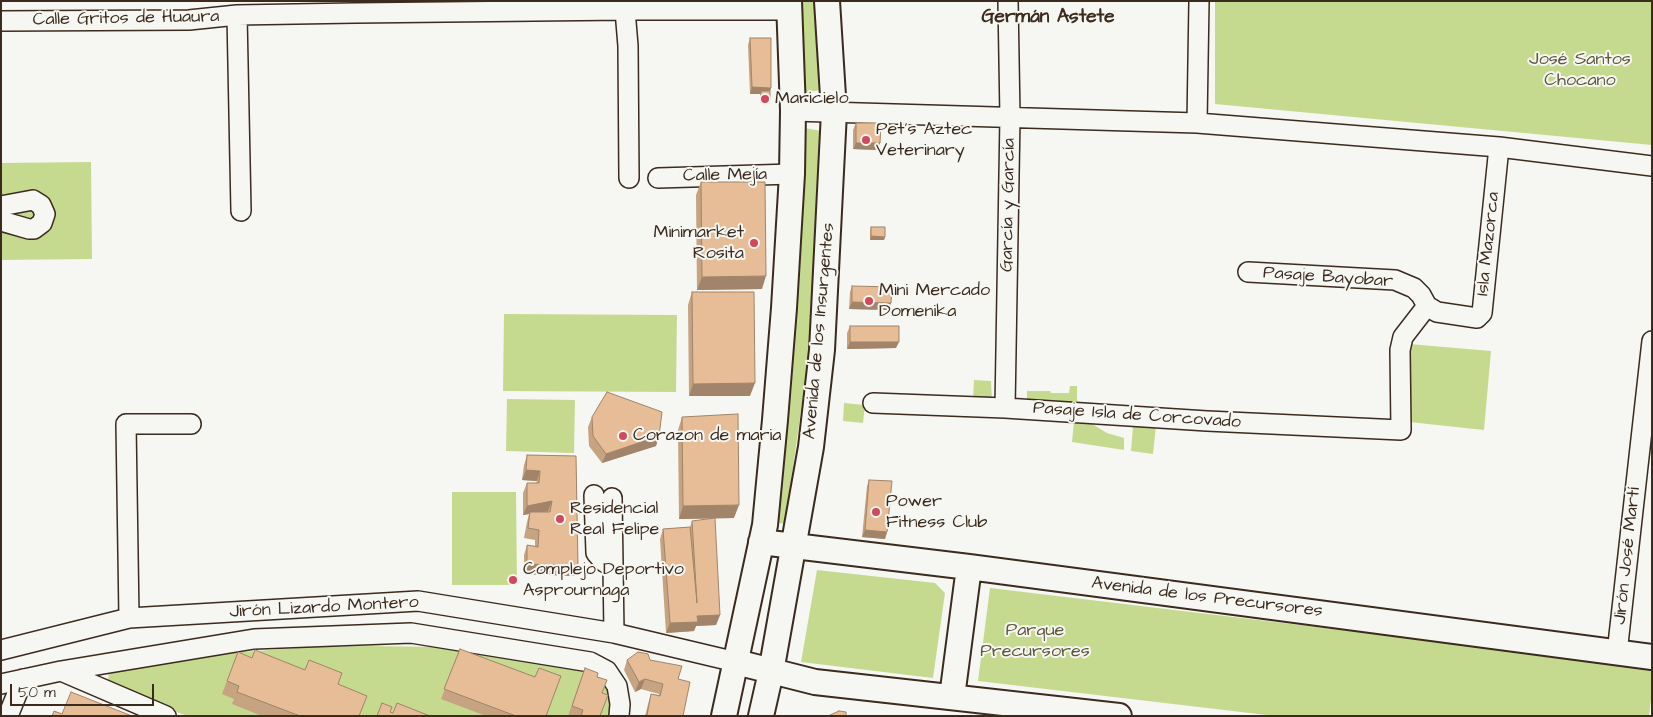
<!DOCTYPE html>
<html>
<head>
<meta charset="utf-8">
<style>
	body { margin:0 }
	#map { position:relative; width:1653px; height:717px; overflow:hidden; background:#f6f6f2; font-family:"Architects Daughter",sans-serif }
	canvas { display:block }
	.frame { position:absolute; inset:0; border:2px solid #3b2a1e; pointer-events:none }
	.scale { position:absolute; left:10px; top:684px; width:144px; height:22px; box-sizing:border-box; border:2px solid #3b2a1e; border-top:0; padding-left:6px; font-size:15px; line-height:18px; white-space:nowrap; color:#3b2a1e; -webkit-text-stroke:4px #f6f6f2; paint-order:stroke }
</style>
</head>
<body>
<div id="map">
<canvas width="1653" height="717"></canvas>
<div class="frame"></div>
<div class="scale">50 m</div>
</div>
<script>
const ctx = document.querySelector('canvas').getContext('2d');
ctx.lineJoin = 'round';
function fillPath(path, color) {
  ctx.fillStyle = color;
  ctx.fill(path, 'evenodd');
}
function shape(rows) {
  const path = new Path2D();
  for (const r of rows) {
    path.moveTo(r[0], r[1]);
    for (let i = 2; i < r.length; i += 2) path.lineTo(r[i], r[i + 1]);
  }
  return path;
}
function strokePath(path, color, width, dash) {
  ctx.strokeStyle = color;
  ctx.lineWidth = width;
  ctx.lineCap = dash ? 'butt' : 'round';
  ctx.setLineDash(dash || []);
  ctx.stroke(path);
}
function drawText(font, color, halo, rows, align = 'center') {
  ctx.font = font + ' "Architects Daughter",sans-serif';
  ctx.lineWidth = 4;
  ctx.setLineDash([]);
  ctx.textBaseline = 'middle';
  ctx.strokeStyle = halo;
  ctx.fillStyle = color;
  for (const [text, x, y, turn = 0] of rows) {
    ctx.save();
    ctx.translate(x, y);
    ctx.rotate((+turn || 0) * Math.PI / 180);
    ctx.textAlign = isNaN(turn) ? turn : align;
    if (halo) ctx.strokeText(text, 0, 0);
    ctx.fillText(text, 0, 0);
    ctx.restore();
  }
}
fillPath(shape([
	[798,1,819,1,826,89,805,93],
	[1215,1,1652,1,1652,145,1215,104],
	[804,128,822,131,822,185,810,347,785,524,773,522],
	[91,162,92,259,1,260,1,163],
	[504,314,677,315,676,392,503,391],
	[1409,344,1491,351,1484,430,1409,422],
	[974,380,991,381,992,402,973,400],
	[1070,386,1077,386,1077,401,1068,404,1040,404,1027,399,1027,391,1050,391,1051,393,1069,393],
	[507,399,575,400,574,453,506,451],
	[844,403,865,405,863,423,843,421],
	[1074,421,1089,422,1107,433,1124,438,1124,450,1072,442],
	[1133,426,1156,426,1153,454,1131,451],
	[452,492,516,492,517,585,452,585],
	[817,570,935,583,945,593,933,678,801,662],
	[990,588,1652,667,1652,692,1649,716,1275,716,978,681],
	[373,646,438,647,583,668,601,675,613,695,610,716,187,716,116,688,108,681,109,671,118,667,242,652,312,647]
]), '#c6da8f');
const minor = shape([
	[625,10,628,46,629,178],
	[237,15,241,211],
	[1,21,189,20,237,15,355,13,625,10,790,10],
	[793,111,1197,123,1499,147,1652,166],
	[1197,123,1199,1],
	[658,178,792,174],
	[1,206,33,200,41,205,45,214,42,223,34,229,29,229,1,221],
	[1248,272,1395,280,1414,288,1421,295,1427,306],
	[1427,306,1437,312,1477,318,1482,313,1499,147],
	[873,403,1005,408,1207,421,1401,430,1400,350,1403,337,1427,306],
	[1005,408,1010,117,1008,1],
	[594,495,596,553,604,562,613,566],
	[612,498,614,633],
	[129,618,126,424,191,424],
	[1,650,129,618,418,601,614,633,736,662],
	[1617,653,1652,341],
	[61,671,166,716],
	[1,684,61,671,254,639,411,633,590,662,607,671,617,686,620,704,619,716],
	[8,716,23,679]
]);
const major = shape([
	[761,542,969,567,1652,657],
	[736,662,815,682,1119,716],
	[952,697,969,567],
	[724,716,765,525,775,420,784,308,792,174,793,111,789,1],
	[761,716,771,672,811,447,822,350,834,112,827,1]
]);
strokePath(minor, '#3b2a1e', 22);
strokePath(major, '#3b2a1e', 28);
strokePath(minor, '#f6f6f2', 19);
strokePath(major, '#f6f6f2', 24);
fillPath(shape([
	[750,38,771,88,770,91,770,99,769,103,760,103,760,94,750,94,748,45],
	[856,123,880,143,877,150,853,149,853,130],
	[701,182,762,289,697,290,696,195],
	[871,227,885,237,884,240,870,240,870,231],
	[852,286,889,310,849,309,850,292],
	[692,292,750,396,689,396,688,305],
	[850,326,896,348,847,349,847,333],
	[592,417,659,436,656,446,602,463,589,446,588,427],
	[682,417,734,518,679,519,678,430],
	[527,455,576,456,578,566,575,576,524,574,524,555,527,545,535,546,535,540,524,538,527,522,529,514,523,515,523,493,527,483,536,483,537,481,522,480,524,465],
	[869,480,887,532,885,539,862,537,867,486],
	[692,521,720,615,716,625,696,626,694,631,666,633,660,539,663,529,690,527],
	[460,649,546,716,486,716,441,699],
	[252,658,338,684,359,716,262,716,232,704,234,699,222,694,227,681],
	[627,660,650,660,678,679,683,716,645,716,648,704,651,694,659,695,659,694,641,689,635,692,624,670],
	[585,668,597,677,602,693,600,716,568,716]
]), '#c6a381');
fillPath(shape([
	[752,87,771,88,769,95,761,91,760,94,750,94],
	[761,99,770,99,769,103,760,103],
	[856,143,880,143,877,150,853,149],
	[871,236,885,237,884,240,870,240],
	[766,276,762,289,697,290,702,277],
	[852,302,891,303,889,310,849,309],
	[850,342,899,342,896,348,847,349],
	[755,383,750,396,689,396,693,384],
	[659,436,656,446,602,463,606,454],
	[526,470,540,471,537,481,522,480],
	[552,501,548,511,530,514,530,512,529,514,523,515,527,506],
	[739,505,734,518,679,519,683,506],
	[865,530,887,532,885,539,862,537],
	[527,564,578,566,575,576,524,574],
	[720,615,716,625,696,626,694,631,666,633,670,623,697,616],
	[645,679,641,689,635,692,639,682]
]), '#a18469');
const building = shape([
	[750,38,771,38,771,88,752,87,750,38],
	[761,91,770,91,770,99,761,99,761,91],
	[856,123,881,123,880,143,856,143,856,123],
	[701,182,765,182,766,276,702,277,701,182],
	[871,227,885,227,885,237,871,236,871,227],
	[852,286,892,287,891,303,852,302,852,286],
	[692,292,754,292,755,383,693,384,692,292],
	[850,326,899,326,899,342,850,342,850,326],
	[607,392,662,412,659,436,606,454,593,436,592,417,607,392],
	[738,414,739,505,683,506,682,417,738,414],
	[527,455,576,456,578,566,527,564,527,545,538,547,539,530,528,528,530,512,550,512,552,501,527,506,527,483,539,483,540,471,526,470,527,455],
	[869,480,892,481,887,532,865,530,869,480],
	[715,518,720,615,697,616,698,622,670,623,663,529,690,527,697,603,692,521,715,518],
	[460,649,535,677,539,668,561,676,546,716,516,716,444,689,460,649],
	[255,650,305,670,309,660,342,673,338,684,367,696,359,716,300,716,237,692,239,686,227,681,238,652,252,658,255,650],
	[638,652,648,654,650,660,682,666,678,679,690,682,683,716,649,716,647,715,651,694,660,696,663,684,645,679,639,682,627,660,638,652],
	[585,668,598,673,597,677,607,680,602,693,608,695,600,716,581,716,583,710,572,706,585,668],
	[71,692,132,716,52,716,54,711,62,714,71,692],
	[382,703,392,707,390,712,393,713,397,703,430,716,377,716,382,703],
	[839,711,846,712,846,716,828,716,839,711]
]);
fillPath(building, '#e6bd96');
strokePath(building, '#a18469', 1);
for (const [x, y, r, color] of [
	[765,99,5,"#d1495b"],
	[866,140,5,"#d1495b"],
	[754,243,5,"#d1495b"],
	[869,301,5,"#d1495b"],
	[623,436,5,"#d1495b"],
	[876,512,5,"#d1495b"],
	[560,519,5,"#d1495b"],
	[513,580,5,"#d1495b"]
]) {
  const dot = new Path2D();
  dot.arc(x, y, r, 0, 2 * Math.PI);
  ctx.fillStyle = color;
  ctx.fill(dot);
  strokePath(dot, '#f6f6f2', 2);
}
drawText('18px', '#3b2a1e', '#f6f6f2', [
	["Calle Gritos de Huaura",126,19,-1],
	["Calle Mejía",725,176,-1],
	["García y García",1009,205,-89],
	["Isla Mazorca",1489,244,-84],
	["Pasaje Bayobar",1328,278,4],
	["Avenida de los Insurgentes",820,331,-85],
	["Pasaje Isla de Corcovado",1137,416,4],
	["Jirón José Martí",1628,556,-84],
	["Avenida de los Precursores",1207,598,7],
	["Jirón Lizardo Montero",324,608,-3]
]);
drawText('18px', '#5e563a', '#f6f6f2', [
	["José Santos",1580,60],
	["Chocano",1580,81],
	["Parque",1035,631],
	["Precursores",1035,652]
]);
drawText('18px', '#3b2a1e', '#f6f6f2', [
	["Maricielo",775,99],
	["Pet's Aztec",876,130],
	["Veterinary",876,151],
	["Minimarket",744,233,"right"],
	["Rosita",744,254,"right"],
	["Mini Mercado",879,291],
	["Domenika",879,312],
	["Corazon de maria",633,436],
	["Power",886,502],
	["Fitness Club",886,523],
	["Residencial",570,509],
	["Real Felipe",570,530],
	["Complejo Deportivo",523,570],
	["Asprournaga",523,591]
], 'left');
drawText('bold 19px', '#3b2a1e', '#f6f6f2', [
	["Germán Astete",1048,18]
]);
</script>
</body>
</html>
